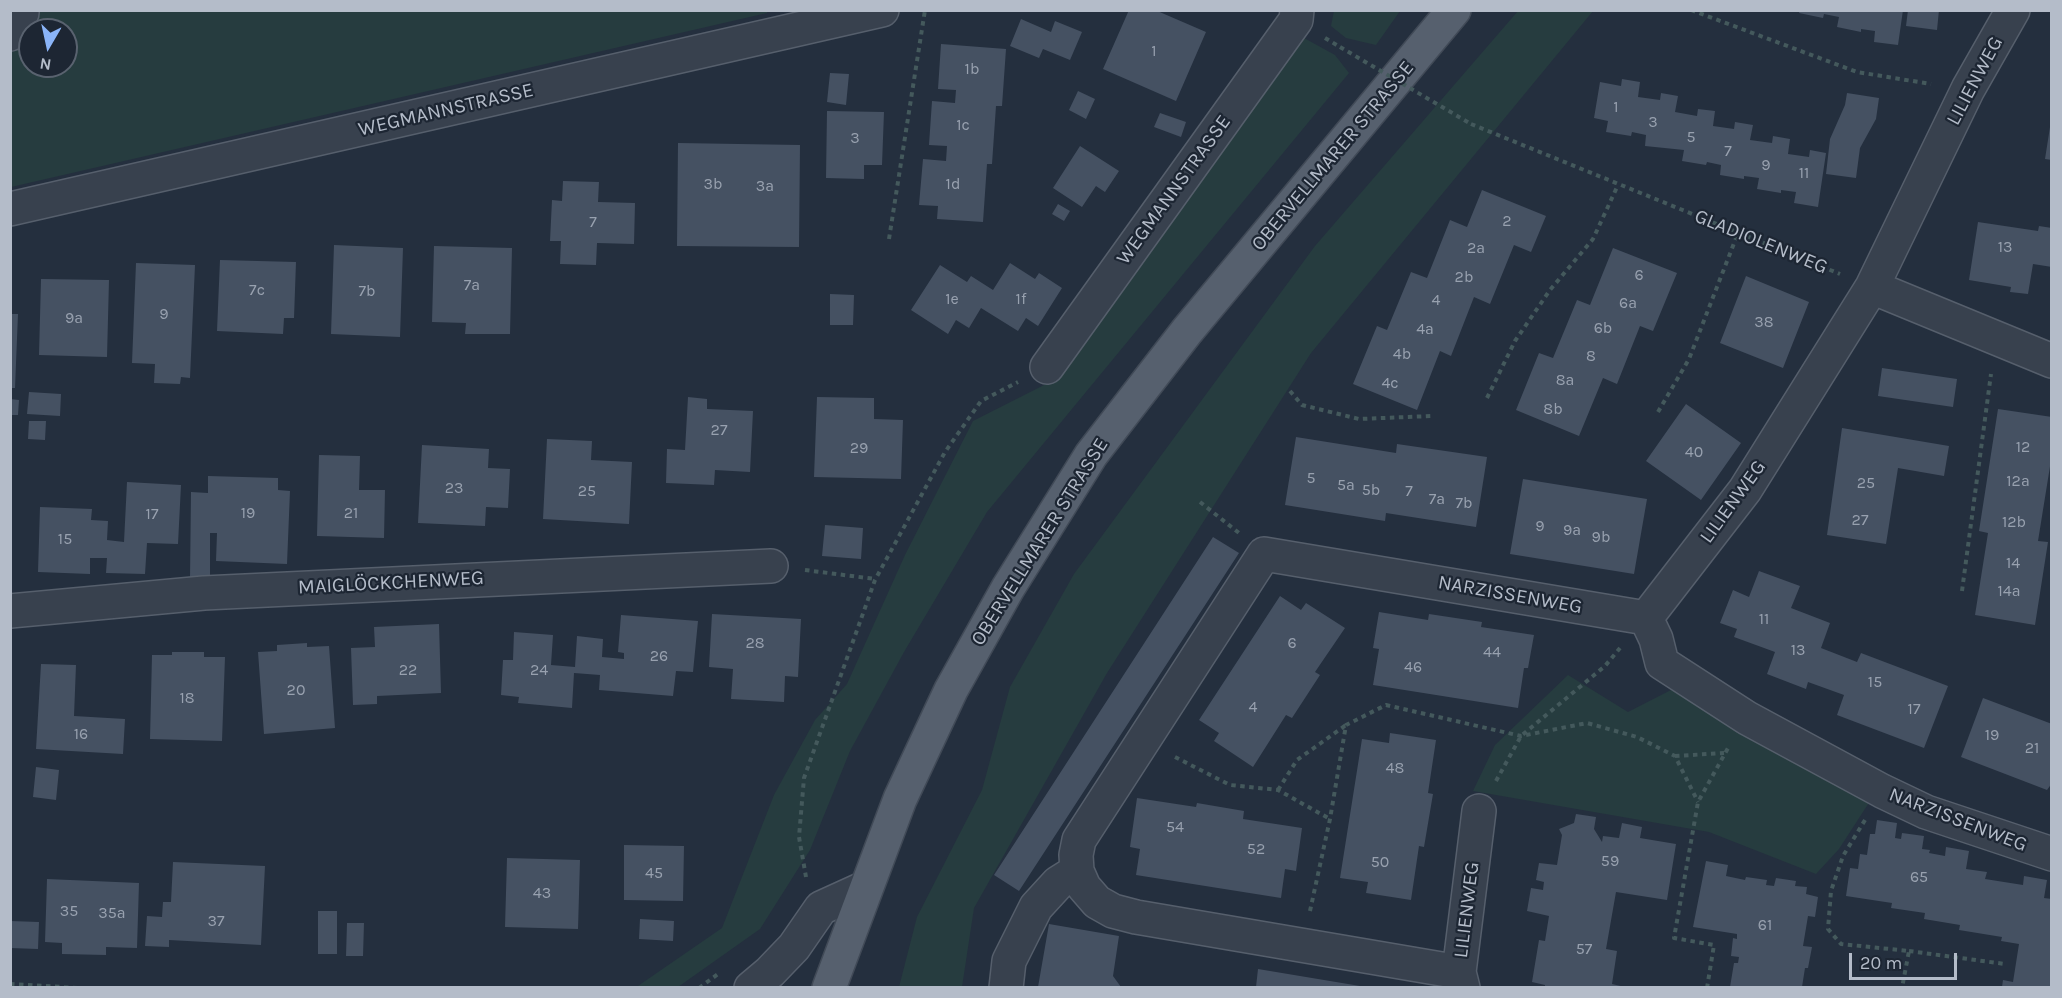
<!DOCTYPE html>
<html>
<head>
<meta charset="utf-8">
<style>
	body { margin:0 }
	#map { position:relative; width:2062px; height:998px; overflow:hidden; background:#242f3e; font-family:Karla,sans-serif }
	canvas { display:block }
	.frame { position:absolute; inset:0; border:12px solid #b4bcc9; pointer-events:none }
	.north { position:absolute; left:18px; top:18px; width:60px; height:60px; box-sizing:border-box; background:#1d2633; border:2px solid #59626f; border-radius:50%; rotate:189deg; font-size:16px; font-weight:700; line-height:24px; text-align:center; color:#b4bcc9 }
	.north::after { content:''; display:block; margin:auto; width:21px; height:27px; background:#8ab4f8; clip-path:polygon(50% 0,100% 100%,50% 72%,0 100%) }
	.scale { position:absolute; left:1849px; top:953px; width:108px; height:27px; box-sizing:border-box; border:3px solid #b4bcc9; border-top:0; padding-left:8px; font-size:18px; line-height:21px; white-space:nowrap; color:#b4bcc9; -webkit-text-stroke:4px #1d2633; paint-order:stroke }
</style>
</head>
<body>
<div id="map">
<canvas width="2062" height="998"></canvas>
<div class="frame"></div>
<div class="north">N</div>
<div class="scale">20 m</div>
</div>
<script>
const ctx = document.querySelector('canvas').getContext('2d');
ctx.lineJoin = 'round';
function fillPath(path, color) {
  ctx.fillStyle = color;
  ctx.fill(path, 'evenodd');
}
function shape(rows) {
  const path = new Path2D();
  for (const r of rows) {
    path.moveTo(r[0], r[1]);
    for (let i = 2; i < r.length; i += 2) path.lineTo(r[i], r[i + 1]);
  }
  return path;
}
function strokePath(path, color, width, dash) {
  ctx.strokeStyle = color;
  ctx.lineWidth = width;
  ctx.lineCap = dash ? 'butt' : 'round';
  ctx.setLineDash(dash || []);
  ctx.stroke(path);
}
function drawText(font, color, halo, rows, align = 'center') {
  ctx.font = font + ' Karla,sans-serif';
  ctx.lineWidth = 4.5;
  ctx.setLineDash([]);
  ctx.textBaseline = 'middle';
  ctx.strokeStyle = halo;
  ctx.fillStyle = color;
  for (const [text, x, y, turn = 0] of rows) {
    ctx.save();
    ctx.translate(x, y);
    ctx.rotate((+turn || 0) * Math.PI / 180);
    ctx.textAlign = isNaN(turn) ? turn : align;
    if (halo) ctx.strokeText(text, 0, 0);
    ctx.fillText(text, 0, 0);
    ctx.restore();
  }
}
fillPath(shape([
	[767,10,767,13,11,187,10,11],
	[30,30,66,30,66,66,30,66],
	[1334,11,1334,10,1400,11,1376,45,1346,38,1331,26],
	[1518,11,1593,11,1311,353,1107,673,974,908,962,987,899,987,917,917,982,790,1010,687,1074,574,1315,246],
	[1294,37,1304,38,1335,55,1349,73,987,512,904,652,850,751,810,850,760,929,678,987,635,988,722,928,774,795,815,720,847,684,905,555,973,421,1050,382],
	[1568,675,1628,712,1671,690,1717,711,1872,798,1839,849,1816,874,1709,832,1473,791,1495,745]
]), '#263c3f');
fillPath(shape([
	[1129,10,1155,10,1206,32,1176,101,1103,69],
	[1800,10,1903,10,1898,45,1874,42,1875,31,1861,29,1861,32,1837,27,1839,17,1824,14,1823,18,1799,13],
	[1908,10,1939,10,1937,30,1906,26],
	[1021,19,1051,32,1055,21,1082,32,1070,60,1043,49,1039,58,1010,46],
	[941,44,1006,49,1002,106,996,106,992,164,987,164,983,222,937,219,938,206,919,205,923,159,946,161,947,146,929,145,932,101,955,103,956,90,938,89],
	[830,73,849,74,846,105,827,102],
	[1622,79,1640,82,1638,97,1660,100,1661,93,1678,96,1675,112,1697,116,1698,109,1715,111,1713,126,1734,129,1735,122,1753,125,1750,140,1772,143,1773,136,1790,139,1788,154,1809,157,1810,150,1826,153,1818,207,1794,203,1796,192,1781,190,1781,193,1757,189,1759,178,1744,176,1744,179,1720,175,1721,165,1707,162,1706,165,1682,161,1684,150,1645,146,1646,135,1632,132,1631,136,1606,132,1608,121,1594,118,1600,82,1621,86],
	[1078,91,1095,99,1086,119,1069,110],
	[1847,93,1879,98,1876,119,1860,148,1856,178,1826,174,1830,139,1845,105],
	[827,111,884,112,882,165,864,165,864,179,826,178],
	[1160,113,1186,122,1181,137,1154,127],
	[2050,127,2052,127,2052,160,2045,159],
	[678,143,800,145,799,247,677,246],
	[1080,146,1119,171,1105,192,1096,186,1082,207,1053,188],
	[563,181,599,182,598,202,635,203,634,244,597,243,596,265,560,264,561,241,550,241,552,200,562,201],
	[1482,190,1546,216,1531,252,1514,245,1490,304,1474,297,1451,356,1440,351,1417,410,1353,384,1377,326,1387,330,1411,272,1427,278,1450,220,1467,227],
	[1058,204,1070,211,1064,221,1052,214],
	[1978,222,2038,231,2039,226,2052,228,2052,267,2033,264,2028,294,2010,292,2011,287,1969,280],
	[334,245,403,248,400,337,331,334],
	[434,246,512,248,510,334,465,334,466,323,432,322],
	[1613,248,1677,273,1653,331,1640,326,1617,384,1603,378,1579,436,1516,410,1539,353,1553,358,1577,300,1590,305],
	[220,260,296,262,294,318,284,318,283,334,217,331],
	[136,263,195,265,190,378,181,377,180,384,154,383,155,364,132,363],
	[1010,263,1035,279,1039,273,1062,288,1038,326,1026,318,1018,331,981,308,969,328,956,320,948,334,911,310,940,265,967,282,971,276,993,290],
	[1746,276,1809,302,1783,368,1720,343],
	[41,279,109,280,107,357,39,355],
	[830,294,854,295,853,325,830,325],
	[10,314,18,314,15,388,10,388],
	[1882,368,1957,379,1953,407,1878,396],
	[29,392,61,394,60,416,27,414],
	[688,397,707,399,707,409,753,411,750,472,715,470,714,485,666,483,667,449,685,450],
	[817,397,874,398,874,419,903,420,901,479,814,477],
	[10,399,19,400,18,415,10,415],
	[1686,404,1741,443,1701,500,1646,461],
	[1998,409,2052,417,2052,454,2038,541,2048,542,2035,625,1975,615,1988,533,1979,531],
	[29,421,46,421,45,440,28,439],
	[1842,428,1949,446,1944,476,1898,468,1886,544,1827,535],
	[1296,437,1396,453,1397,444,1487,457,1476,527,1386,513,1385,521,1285,505],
	[547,439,592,441,591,460,632,462,629,524,543,519],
	[422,445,489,449,488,468,510,469,508,508,486,507,485,526,418,523],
	[319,455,360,456,359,490,385,490,384,538,317,536],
	[208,476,278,478,278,490,290,491,287,564,216,561,217,533,210,533,210,579,190,579,191,492,208,493],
	[1523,479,1647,499,1634,574,1510,554],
	[127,482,181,485,178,544,147,543,145,574,106,573,107,558,90,558,90,574,38,572,40,507,92,509,91,520,108,521,107,540,124,542],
	[825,525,863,528,861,559,822,556],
	[1213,537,1239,553,1019,891,994,875],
	[1759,571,1800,586,1791,608,1830,623,1821,648,1857,662,1861,653,1948,686,1924,748,1837,715,1844,695,1808,682,1806,689,1767,674,1775,652,1734,637,1737,629,1720,623,1733,590,1749,597],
	[1280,596,1301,610,1306,603,1345,628,1315,672,1320,675,1292,718,1286,715,1253,767,1214,741,1219,733,1199,720],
	[1379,612,1428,620,1429,614,1482,622,1481,627,1534,635,1528,668,1524,668,1518,708,1373,685,1379,649,1373,648],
	[712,614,801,619,798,677,785,676,784,702,731,699,733,669,709,667],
	[621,615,698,621,693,672,676,671,673,696,599,690,600,675,574,673,572,708,518,703,519,697,501,695,503,660,513,660,514,632,553,635,551,665,575,667,577,636,603,639,602,657,624,659,624,653,618,652],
	[439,624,441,693,377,696,377,704,353,705,351,648,375,647,374,627],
	[307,643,307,647,329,646,335,728,264,734,258,652,277,651,277,645],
	[172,652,204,652,204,657,225,657,222,741,150,739,152,655,172,655],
	[41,664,76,665,74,716,125,719,123,754,36,749],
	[1983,698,2052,724,2052,783,2047,790,1961,757],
	[1390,733,1436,740,1428,793,1433,794,1424,847,1419,846,1411,900,1366,893,1368,882,1340,878,1362,739,1389,743],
	[36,767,59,770,56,800,33,797],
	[1137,798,1196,807,1197,803,1244,811,1243,819,1302,828,1296,871,1285,869,1281,898,1136,875,1140,849,1130,847],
	[1576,814,1596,817,1594,829,1602,842,1603,836,1619,838,1622,823,1642,827,1640,838,1676,844,1667,900,1616,892,1606,949,1617,951,1612,984,1625,987,1545,987,1545,985,1532,982,1539,940,1545,941,1549,916,1527,911,1531,888,1543,890,1544,882,1536,880,1539,863,1557,865,1562,835,1559,829,1574,823],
	[1877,820,1897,823,1895,838,1901,839,1902,833,1924,836,1922,849,1930,850,1929,853,1945,856,1946,847,1969,851,1966,869,1987,872,1985,879,2023,885,2024,876,2047,880,2044,898,2052,899,2052,987,2002,987,2003,980,2013,982,2019,944,2001,941,2002,937,1959,930,1960,925,1924,919,1925,913,1891,908,1892,903,1846,896,1850,868,1858,869,1860,854,1867,855,1870,834,1875,834],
	[624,845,684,846,683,901,624,900],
	[507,858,580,860,578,929,505,927],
	[1706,861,1728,865,1726,876,1745,880,1746,877,1767,880,1766,885,1774,886,1776,878,1796,881,1795,886,1807,887,1806,894,1818,897,1815,917,1808,916,1803,946,1812,947,1808,968,1805,968,1802,987,1730,987,1734,963,1738,963,1739,957,1731,956,1733,938,1737,939,1737,934,1693,927],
	[173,862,265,866,261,945,169,940,169,947,145,946,147,916,162,917,163,902,171,902],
	[47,879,139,883,137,948,106,947,106,955,62,954,62,943,45,942],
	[318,911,337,911,337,954,318,954],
	[640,919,674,921,673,941,639,939],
	[10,921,39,922,38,949,10,948],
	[347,923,364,923,363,956,346,956],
	[1049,924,1119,936,1113,976,1121,987,1038,987],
	[1258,969,1360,986,1359,987,1256,987]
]), '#455162');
const minor = shape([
	[10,34,22,13,22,10],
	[10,209,882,10],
	[1872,287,2052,361],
	[1047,367,1296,20,1297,10],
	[10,611,204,593,771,566],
	[1646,618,1745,490,1872,287,1968,89,2013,10],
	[1646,618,1656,639,1662,663,1747,718,1882,791,1926,812,2052,854],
	[1459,972,1136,917,1113,911,1097,902,1084,887,1077,871,1076,855,1079,840,1264,554,1646,618],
	[751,988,770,972,794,947,821,908,865,888],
	[1006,988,1009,961,1036,907,1058,883,1077,871],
	[1463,988,1459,972,1479,811]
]);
const major = shape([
	[829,988,900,799,951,690,1008,588,1091,455,1187,331,1454,10]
]);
strokePath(minor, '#565f6c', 36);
strokePath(major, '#414a57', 36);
strokePath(shape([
	[1691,10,1857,72,1931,84],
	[1325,38,1340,47],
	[1471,124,1840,274],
	[889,239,925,10],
	[1290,391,1302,405,1359,419,1431,416],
	[1487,398,1515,341,1550,290,1593,239,1618,185],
	[1658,412,1689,359,1738,233],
	[1200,502,1239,533],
	[805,570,875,579],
	[1962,591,1991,374],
	[1675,756,1724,753],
	[1175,757,1230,785,1278,790,1330,819],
	[1496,781,1521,736,1605,666,1620,648],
	[1278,790,1297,760,1346,725],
	[1865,820,1843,856,1831,891,1828,929,1841,944,1909,951,1902,988],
	[806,877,799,837,804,778,875,580,945,452,981,401,1018,382],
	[1310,911,1330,819,1346,725,1386,705,1521,736,1587,723,1637,737,1675,756,1698,802],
	[1909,951,2005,964],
	[10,984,79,988],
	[699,988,718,974],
	[1707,988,1714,945,1674,938,1698,802,1728,748]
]), '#44595c', 4, [4.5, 4.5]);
strokePath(minor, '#38414e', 33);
strokePath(major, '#56606e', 33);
strokePath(shape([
	[1340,47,1471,124]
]), '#44595c', 4, [4.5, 4.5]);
drawText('16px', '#98a1af', null, [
	["1",1154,51],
	["1b",972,69],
	["1",1616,107],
	["3",1653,122],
	["1c",963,125],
	["5",1691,137],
	["3",855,138],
	["7",1728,151],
	["9",1766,165],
	["11",1804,173],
	["3b",713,184],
	["1d",953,184],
	["3a",765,186],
	["2",1507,221],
	["7",593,222],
	["13",2005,247],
	["2a",1476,248],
	["6",1639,275],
	["2b",1464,277],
	["7a",472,285],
	["7c",257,290],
	["7b",367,291],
	["1e",952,299],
	["1f",1021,299],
	["4",1436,300],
	["6a",1628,303],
	["9",164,314],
	["9a",74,318],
	["38",1764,322],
	["6b",1603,328],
	["4a",1425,329],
	["4b",1402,354],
	["8",1591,356],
	["8a",1565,380],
	["4c",1390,383],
	["8b",1553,409],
	["27",719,430],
	["12",2023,447],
	["29",859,448],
	["40",1694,452],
	["5",1311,478],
	["12a",2018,481],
	["25",1866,483],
	["5a",1346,485],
	["23",454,488],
	["5b",1371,490],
	["25",587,491],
	["7",1409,491],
	["7a",1437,499],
	["7b",1464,503],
	["19",248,513],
	["21",351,513],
	["17",152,514],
	["27",1860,520],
	["12b",2014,522],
	["9",1540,526],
	["9a",1572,530],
	["9b",1601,537],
	["15",65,539],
	["14",2013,563],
	["14a",2009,591],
	["11",1764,619],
	["28",755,643],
	["6",1292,643],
	["13",1798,650],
	["44",1492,652],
	["26",659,656],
	["46",1413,667],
	["22",408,670],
	["24",539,670],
	["15",1875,682],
	["20",296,690],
	["18",187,698],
	["4",1253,707],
	["17",1914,709],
	["16",81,734],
	["19",1992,735],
	["21",2032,748],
	["48",1395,768],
	["54",1175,827],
	["52",1256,849],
	["59",1610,861],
	["50",1380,862],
	["45",654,873],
	["65",1919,877],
	["43",542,893],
	["35",69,911],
	["35a",112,913],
	["37",216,921],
	["61",1765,925],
	["57",1584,949]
]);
drawText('20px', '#b4bcc9', '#1d2633', [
	["LILIENWEG",1975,81,-62],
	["WEGMANNSTRASSE",446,110,-13],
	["OBERVELLMARER STRASSE",1333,156,-50],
	["WEGMANNSTRASSE",1174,190,-54],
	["GLADIOLENWEG",1761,242,22],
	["LILIENWEG",1733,502,-54],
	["OBERVELLMARER STRASSE",1040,542,-58],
	["MAIGLÖCKCHENWEG",391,583,-3],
	["NARZISSENWEG",1510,595,10],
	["NARZISSENWEG",1958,820,21],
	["LILIENWEG",1467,910,-83]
]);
</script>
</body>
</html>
